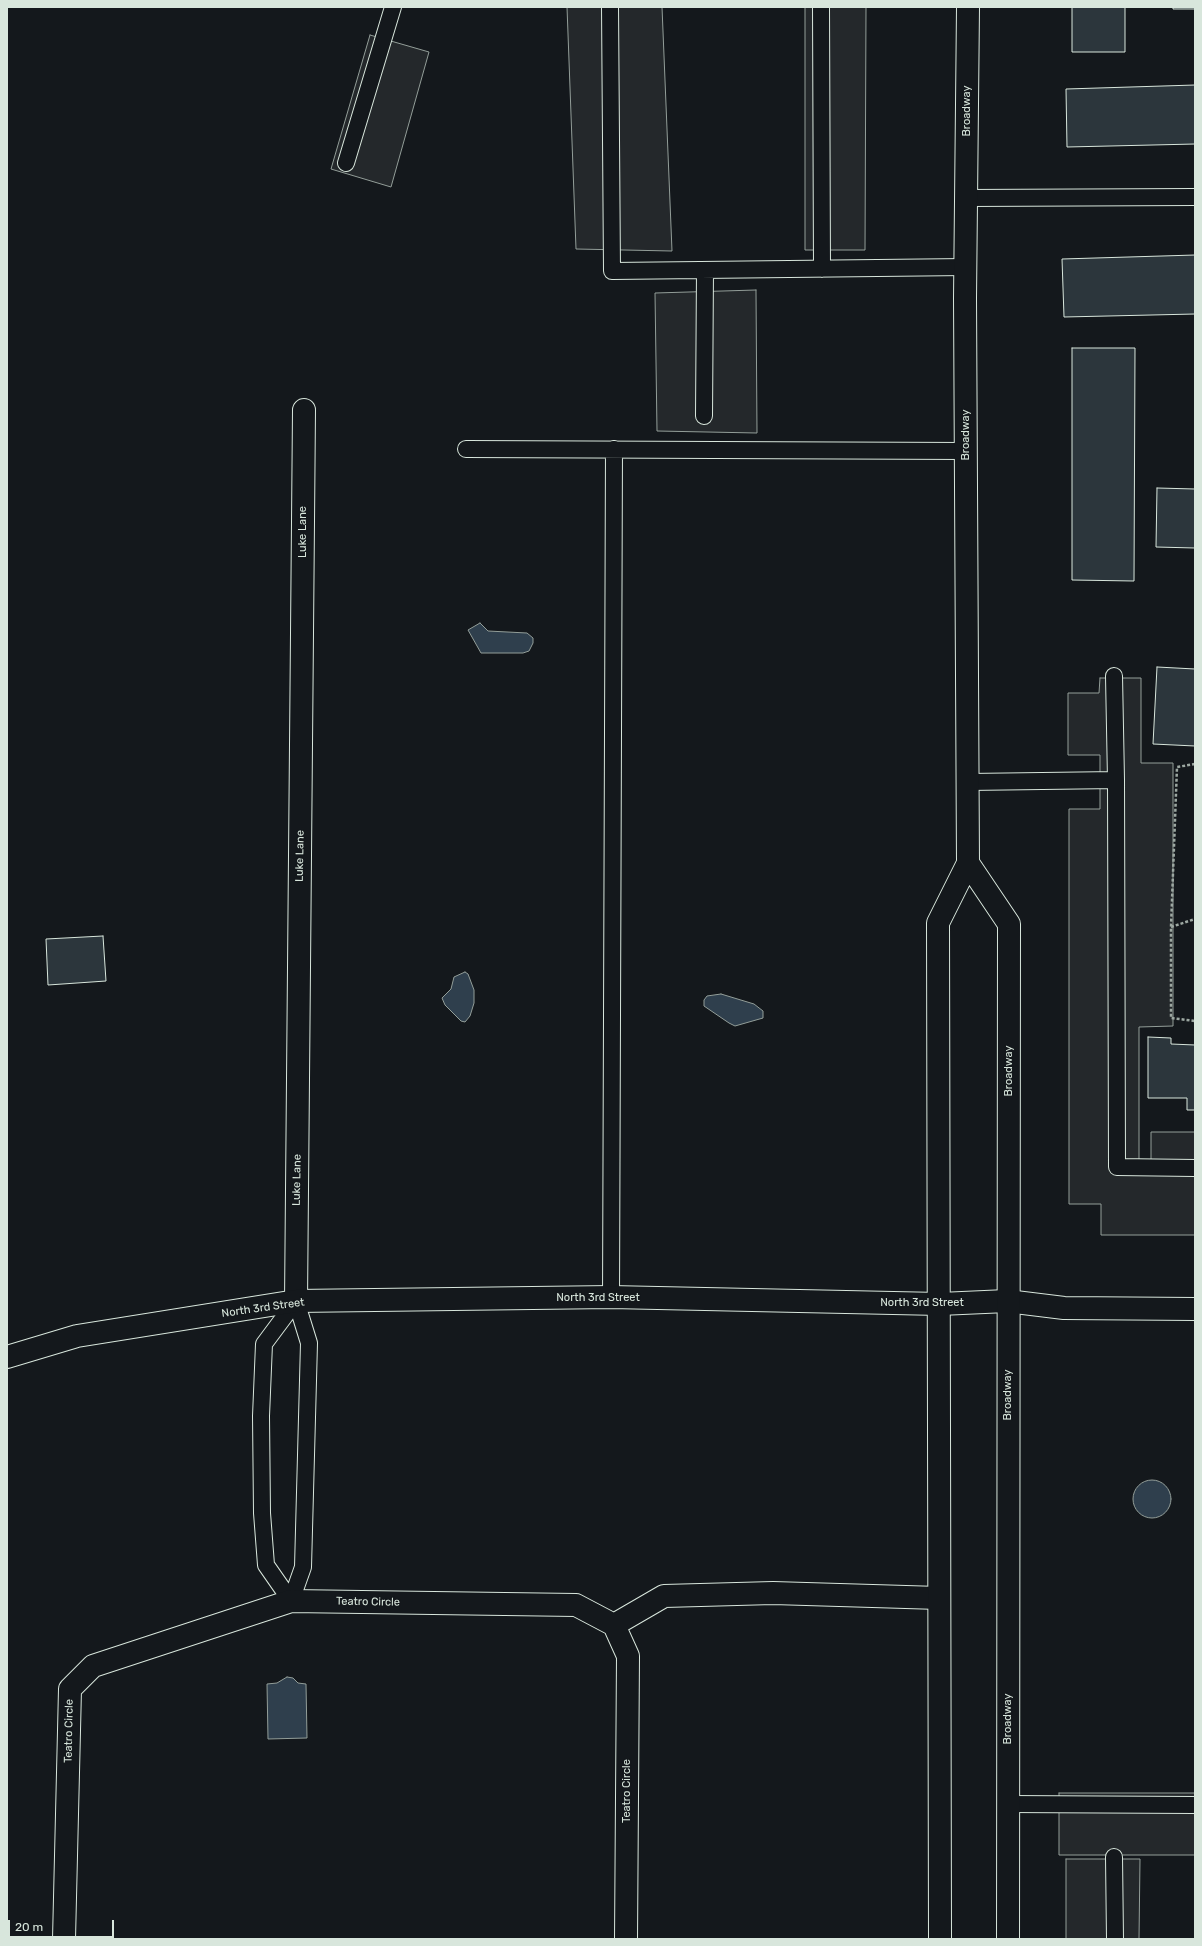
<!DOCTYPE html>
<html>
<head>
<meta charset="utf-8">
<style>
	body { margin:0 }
	#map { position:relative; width:1202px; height:1946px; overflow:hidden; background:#14181c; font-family:Rubik,sans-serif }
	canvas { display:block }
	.frame { position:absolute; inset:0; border:8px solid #d8e6dc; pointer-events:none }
	.scale { position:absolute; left:8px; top:1920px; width:106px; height:18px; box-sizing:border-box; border:2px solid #d8e6dc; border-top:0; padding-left:5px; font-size:12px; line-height:14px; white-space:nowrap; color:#d8e6dc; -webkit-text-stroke:3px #14181c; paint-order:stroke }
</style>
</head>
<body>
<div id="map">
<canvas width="1202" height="1946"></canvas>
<div class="frame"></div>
<div class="scale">20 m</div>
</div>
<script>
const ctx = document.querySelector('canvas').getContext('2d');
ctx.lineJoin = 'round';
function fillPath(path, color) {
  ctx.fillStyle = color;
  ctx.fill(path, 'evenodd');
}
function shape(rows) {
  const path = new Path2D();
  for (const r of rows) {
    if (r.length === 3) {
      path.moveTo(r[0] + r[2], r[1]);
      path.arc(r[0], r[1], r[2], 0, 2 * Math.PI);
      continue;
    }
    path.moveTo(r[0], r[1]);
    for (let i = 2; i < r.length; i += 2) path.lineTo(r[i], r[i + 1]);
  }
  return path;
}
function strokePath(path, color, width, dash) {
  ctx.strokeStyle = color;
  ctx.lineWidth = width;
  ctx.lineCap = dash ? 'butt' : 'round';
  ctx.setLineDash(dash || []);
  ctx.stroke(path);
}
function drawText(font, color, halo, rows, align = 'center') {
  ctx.font = font + ' Rubik,sans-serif';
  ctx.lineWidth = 3;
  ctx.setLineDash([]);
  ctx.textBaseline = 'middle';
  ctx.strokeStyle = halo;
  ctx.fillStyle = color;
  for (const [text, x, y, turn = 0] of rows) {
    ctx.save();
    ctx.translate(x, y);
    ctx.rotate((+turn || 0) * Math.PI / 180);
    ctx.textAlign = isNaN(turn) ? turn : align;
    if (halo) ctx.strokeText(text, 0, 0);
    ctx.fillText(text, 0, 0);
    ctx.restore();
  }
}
const parking = shape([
	[567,7,662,7,672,251,576,249,567,7],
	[805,7,866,7,865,250,805,250,805,7],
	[370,35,429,52,391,187,331,169,370,35],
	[756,290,757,433,657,431,655,293,756,290],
	[1100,678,1141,678,1141,763,1173,763,1173,1026,1139,1027,1139,1162,1151,1162,1151,1132,1195,1132,1195,1235,1101,1235,1101,1204,1069,1204,1069,809,1100,809,1100,755,1068,755,1068,693,1099,693,1100,678],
	[1059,1793,1195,1793,1195,1855,1059,1855,1059,1793],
	[1066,1859,1140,1859,1139,1939,1066,1939,1066,1859]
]);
fillPath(parking, '#24282b');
strokePath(parking, '#939e99', 1);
const water = shape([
	[480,623,488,631,527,633,533,638,533,643,529,651,523,653,481,653,468,630,480,623],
	[465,972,468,974,474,990,474,1003,470,1016,465,1022,461,1021,445,1005,442,998,451,989,454,977,465,972],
	[721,994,754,1004,763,1011,763,1018,735,1026,729,1023,704,1006,704,1000,707,996,721,994],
	[1152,1499,19],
	[287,1677,293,1678,298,1683,306,1684,307,1738,268,1739,267,1684,277,1683,287,1677]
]);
fillPath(water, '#2f3f4d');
strokePath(water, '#939e99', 1);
const building = shape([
	[1072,7,1125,7,1125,52,1072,52,1072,7],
	[1173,7,1195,7,1195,9,1173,9,1173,7],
	[1195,85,1195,144,1067,147,1066,89,1195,85],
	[1195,255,1195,314,1064,317,1062,259,1195,255],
	[1072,348,1135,348,1134,581,1072,580,1072,348],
	[1157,488,1195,489,1195,548,1156,547,1157,488],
	[1157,667,1195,669,1195,746,1153,744,1157,667],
	[103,936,106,981,48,985,46,939,103,936],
	[1148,1037,1171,1038,1171,1044,1195,1045,1195,1110,1187,1110,1187,1098,1148,1098,1148,1037]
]);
fillPath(building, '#2c363c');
strokePath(building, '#d8e6dc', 1);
const lane = shape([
	[610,7,612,271,966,267],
	[821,7,822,269],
	[346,163,393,7],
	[966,198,1195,197],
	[704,416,705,270],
	[466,449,966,451],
	[1116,780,1117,1167,1195,1168],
	[968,782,1116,780,1114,676],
	[611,1297,614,449],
	[296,1301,309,1343,303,1567,291,1601,266,1565,262,1513,261,1416,264,1344,296,1301],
	[1008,1804,1195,1805],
	[1114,1857,1115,1939]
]);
const street = shape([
	[296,1301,304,410],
	[614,1625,664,1596,773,1593,939,1598],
	[64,1939,70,1689,93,1666,291,1601,576,1605,614,1625,628,1656,626,1939]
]);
const secondary = shape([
	[7,1357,77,1336,296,1301,611,1297,940,1304,1007,1301,1064,1308,1195,1309]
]);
const primary = shape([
	[968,863,1009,924,1008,1939],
	[940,1939,938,923,968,863,965,298,968,7]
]);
strokePath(lane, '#d8e6dc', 18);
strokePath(street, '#d8e6dc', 24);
strokePath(secondary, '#d8e6dc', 24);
strokePath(primary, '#d8e6dc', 24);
strokePath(shape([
	[1195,764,1177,767,1171,927,1171,1018,1195,1021],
	[1171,927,1195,919]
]), '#9da8a2', 2.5, [3, 2]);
strokePath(lane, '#14181c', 16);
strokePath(street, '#14181c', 22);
strokePath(secondary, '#14181c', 22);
strokePath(primary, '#14181c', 22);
drawText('11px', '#d8e6dc', '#14181c', [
	["Broadway",967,111,-90],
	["Broadway",966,435,-90],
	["Luke Lane",303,532,-90],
	["Luke Lane",300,856,-89],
	["Broadway",1009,1071,-90],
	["Luke Lane",297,1180,-89],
	["North 3rd Street",598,1298],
	["North 3rd Street",922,1303],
	["North 3rd Street",263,1308,-8],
	["Broadway",1008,1395,-90],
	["Teatro Circle",368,1602,1],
	["Broadway",1008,1719,-90],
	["Teatro Circle",69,1731,-89],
	["Teatro Circle",627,1791,-90]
]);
</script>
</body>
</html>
